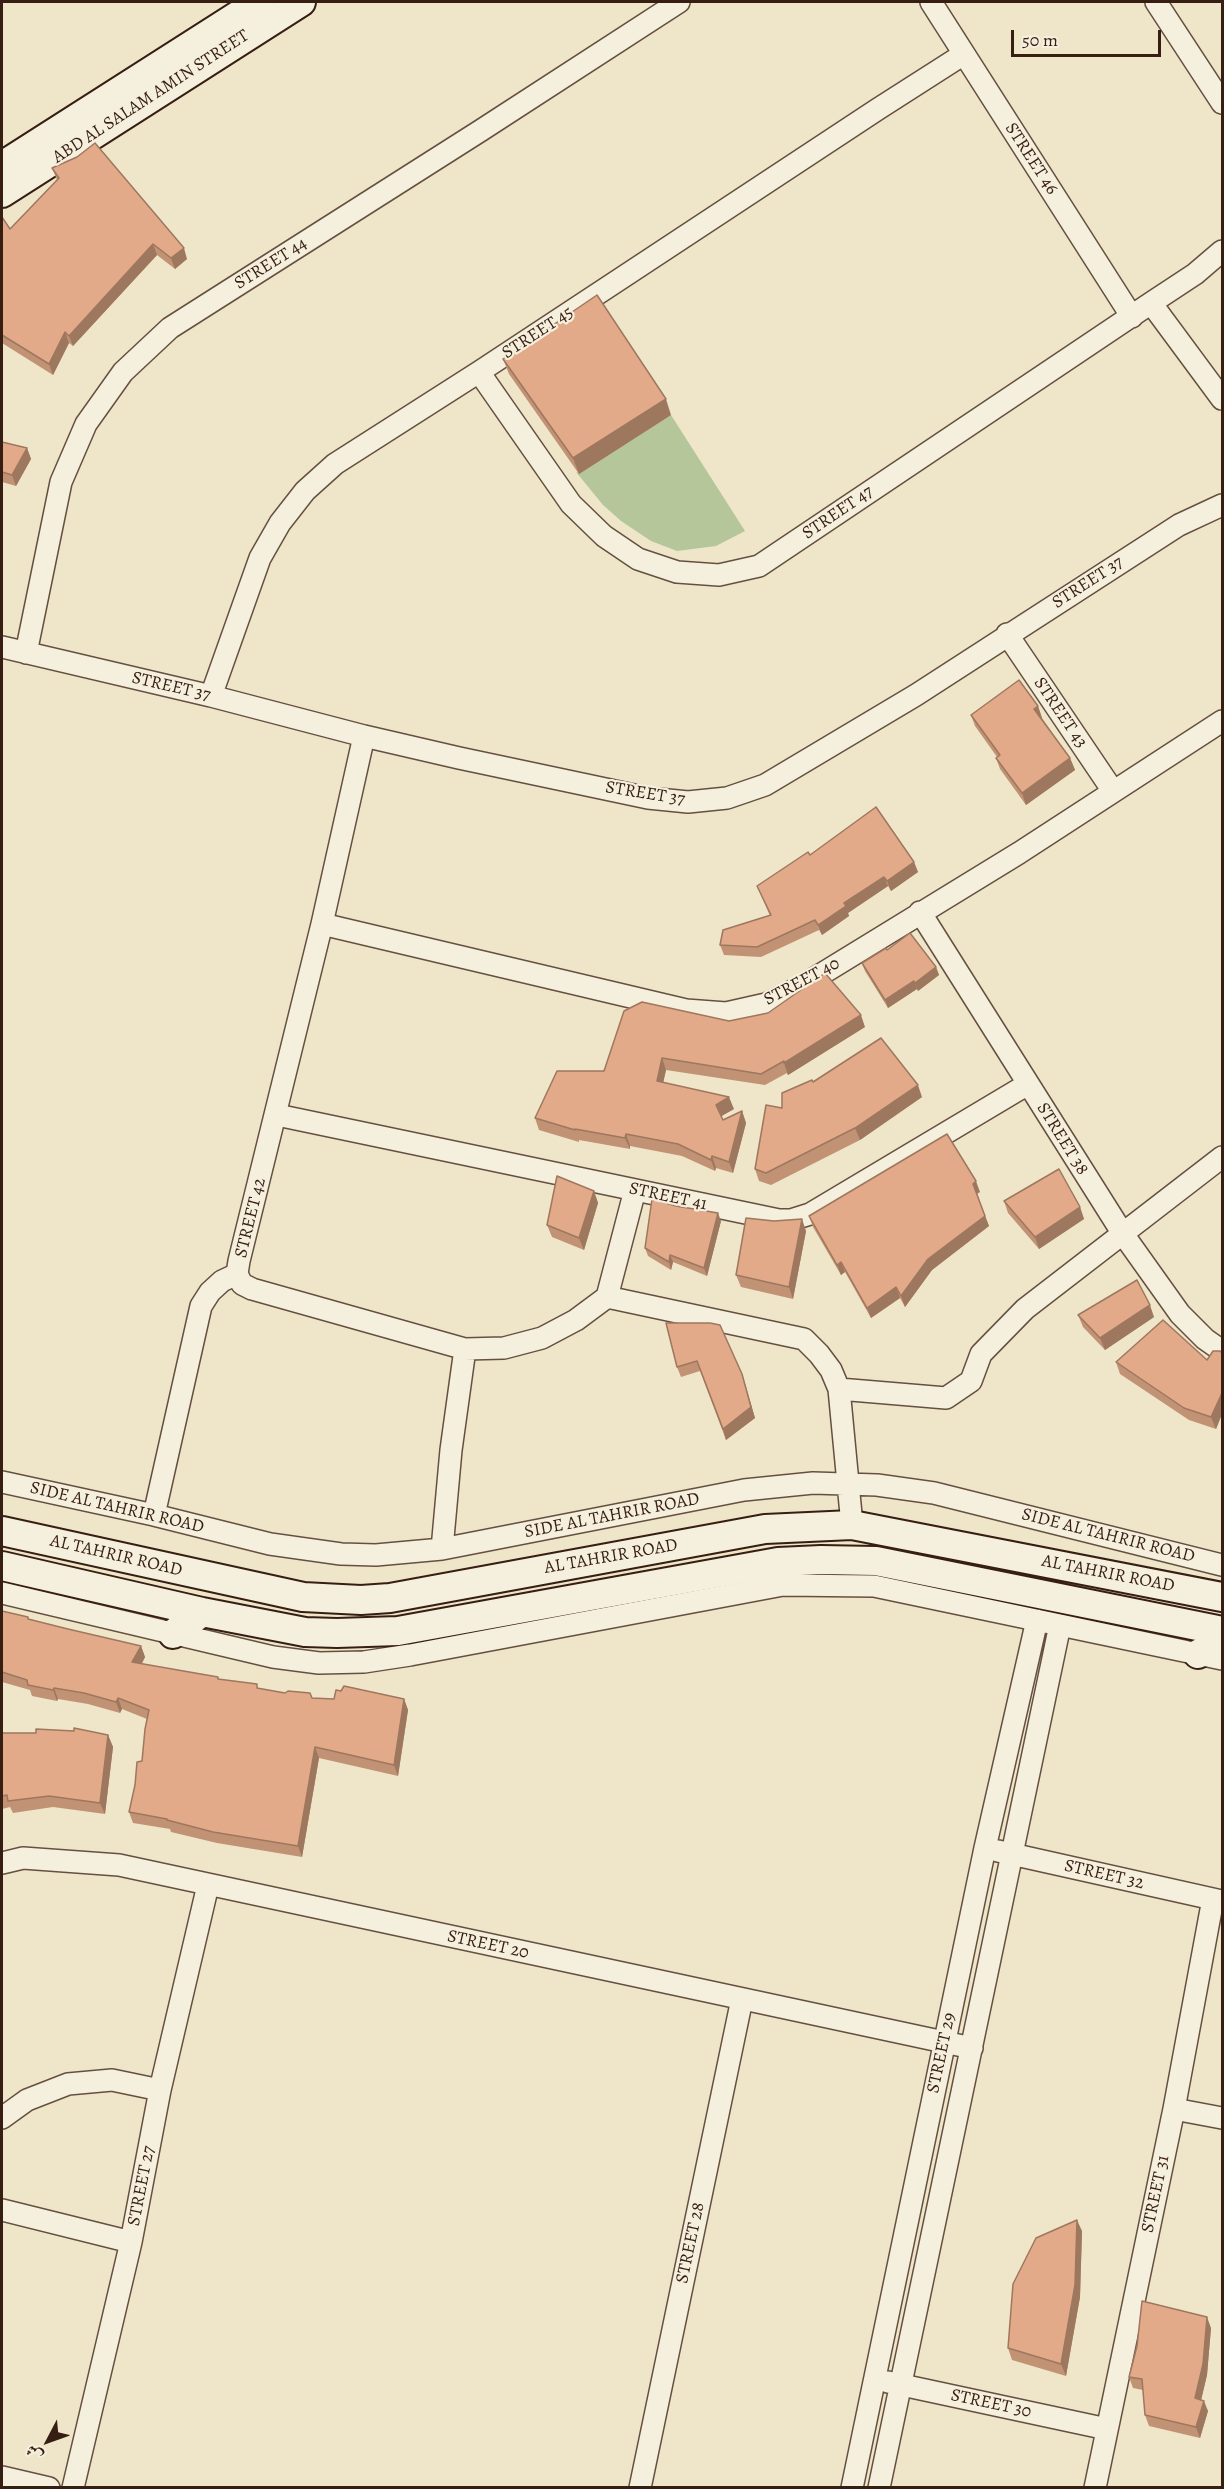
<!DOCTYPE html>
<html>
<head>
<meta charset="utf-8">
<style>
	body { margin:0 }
	#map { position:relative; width:1224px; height:2489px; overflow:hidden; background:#efe6ca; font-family:Alegreya,Amiri,serif }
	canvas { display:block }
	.frame { position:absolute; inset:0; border:3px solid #371e12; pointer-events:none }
	.north { position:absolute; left:18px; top:2411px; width:60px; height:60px; -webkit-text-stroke:4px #f5efdd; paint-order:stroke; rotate:229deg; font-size:16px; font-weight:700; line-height:24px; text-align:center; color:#371e12 }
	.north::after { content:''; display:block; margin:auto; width:21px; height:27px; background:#371e12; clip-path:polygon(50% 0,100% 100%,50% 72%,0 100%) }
	.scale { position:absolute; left:1011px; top:30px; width:150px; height:27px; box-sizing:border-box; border:3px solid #371e12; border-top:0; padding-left:8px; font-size:18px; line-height:21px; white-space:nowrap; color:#371e12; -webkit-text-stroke:4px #f5efdd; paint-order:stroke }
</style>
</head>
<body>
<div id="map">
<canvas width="1224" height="2489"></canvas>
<div class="frame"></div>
<div class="north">ش</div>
<div class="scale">50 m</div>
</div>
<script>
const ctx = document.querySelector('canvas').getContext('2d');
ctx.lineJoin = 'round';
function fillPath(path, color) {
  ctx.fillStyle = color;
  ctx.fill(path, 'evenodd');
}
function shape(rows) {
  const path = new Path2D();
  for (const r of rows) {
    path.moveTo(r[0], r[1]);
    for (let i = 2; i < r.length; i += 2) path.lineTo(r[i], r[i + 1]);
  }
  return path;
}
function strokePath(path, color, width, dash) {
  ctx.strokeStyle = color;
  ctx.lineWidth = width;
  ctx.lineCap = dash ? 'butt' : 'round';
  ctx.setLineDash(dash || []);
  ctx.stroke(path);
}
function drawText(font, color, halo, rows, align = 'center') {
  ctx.font = font + ' Alegreya,serif';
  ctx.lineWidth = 4.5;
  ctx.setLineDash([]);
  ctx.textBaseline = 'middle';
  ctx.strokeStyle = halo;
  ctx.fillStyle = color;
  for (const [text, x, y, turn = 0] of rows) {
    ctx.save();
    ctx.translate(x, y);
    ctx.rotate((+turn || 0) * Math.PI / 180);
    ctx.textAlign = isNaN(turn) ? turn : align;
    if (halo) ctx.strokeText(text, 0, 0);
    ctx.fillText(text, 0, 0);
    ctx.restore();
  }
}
fillPath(shape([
	[671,415,745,531,716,546,677,551,651,541,621,521,603,505,576,472,579,473]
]), '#b5c69a');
const street = shape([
	[931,2,1132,317],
	[1156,2,1222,103],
	[1151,303,1222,399],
	[479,372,571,504,604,536,638,559,677,572,719,575,759,566,1151,303,1195,274,1222,251],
	[1007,634,1113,791],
	[2,647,211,696,364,736,459,758,648,798,688,802,727,798,765,785,916,695,1179,525,1222,505],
	[26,653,61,482,86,424,123,372,170,328,480,131,679,2],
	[211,696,260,558,280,523,305,491,335,464,479,372,878,109,964,54],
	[364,736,322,924,239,1261,237,1274,242,1284,252,1289,465,1349,504,1348,542,1338,576,1320,607,1297,635,1190],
	[920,912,1123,1234,1180,1314,1205,1339,1222,1351],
	[322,924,686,1010,726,1013,766,1004,802,986,1019,853,1222,721],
	[277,1115,779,1220,791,1220,810,1214,1028,1084],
	[607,1297,804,1339,819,1354,831,1370,839,1389,852,1525],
	[839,1389,946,1398,971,1381,981,1354,1025,1309,1222,1157],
	[2,1482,154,1515,270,1544,341,1554,376,1555,442,1549,744,1490,813,1483,877,1485,934,1493,1222,1565],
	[154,1515,201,1306,210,1292,222,1281,237,1274],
	[442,1549,451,1450,465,1349],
	[2,1593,273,1657,319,1663,364,1662,410,1655,783,1585,874,1586,1222,1659],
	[998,1851,1222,1901],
	[2,1863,23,1858,119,1865,972,2048],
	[1174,2109,1222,2118],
	[2,2118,27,2100,68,2084,112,2080,160,2090],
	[2,2210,131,2242],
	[888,2382,1107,2429],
	[2,2477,49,2488],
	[73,2488,131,2242,160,2090,208,1885],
	[640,2488,742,1999],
	[852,2488,985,1848,1037,1620],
	[879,2488,1060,1625],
	[1095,2488,1174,2109,1213,1899]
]);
const secondary = shape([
	[2,166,259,2],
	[2,193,301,2],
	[2,1531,303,1597,361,1600,390,1598,765,1529,852,1525,1222,1597],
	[2,1566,202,1612,305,1632,337,1633,398,1631,778,1562,821,1560,876,1561,1222,1631],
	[173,1634,202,1612],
	[1198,1654,1222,1641]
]);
strokePath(street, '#655040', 24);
strokePath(secondary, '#371e12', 32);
strokePath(street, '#f5efdd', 21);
strokePath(secondary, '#f5efdd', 28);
fillPath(shape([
	[52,168,187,259,175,269,157,255,73,346,69,343,53,375,2,343,2,217,10,229,57,180],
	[503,359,671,415,579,474,509,374],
	[2,442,27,448,31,459,16,486,2,482],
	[1038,706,1042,718,1070,758,1075,770,1026,805,1000,769,996,758,997,757,975,726,971,715],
	[810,855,914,862,918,872,891,891,888,886,848,913,849,916,822,935,819,930,761,957,724,955,720,945,770,916,757,886],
	[887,950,936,967,939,975,918,991,917,989,888,1008,865,971,862,963],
	[729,1021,865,1027,788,1075,787,1073,765,1085,666,1070,663,1082,734,1109,721,1116,723,1120,742,1111,746,1123,733,1173,716,1168,715,1171,682,1156,630,1146,630,1149,579,1140,579,1142,539,1130,535,1118,604,1071],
	[813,1082,922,1097,860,1140,771,1185,759,1181,755,1169,782,1108],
	[594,1191,598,1203,584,1250,552,1237,547,1225],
	[980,1192,977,1194,989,1226,932,1270,905,1307,900,1298,871,1318,845,1272,841,1275,813,1227,809,1216],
	[1004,1201,1080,1207,1084,1219,1039,1249,1008,1213],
	[721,1221,707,1276,673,1262,671,1270,648,1256,645,1248],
	[806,1231,793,1299,741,1287,736,1275],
	[1078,1315,1154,1317,1105,1350,1083,1327],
	[666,1323,745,1384,755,1418,726,1440,700,1371,681,1377,677,1367],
	[1222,1353,1222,1414,1216,1429,1189,1420,1120,1374,1116,1362,1207,1360],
	[2,1611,28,1617,29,1619,68,1629,141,1646,145,1657,142,1664,219,1679,259,1689,312,1698,334,1699,404,1699,408,1710,398,1776,319,1758,302,1857,217,1843,171,1832,170,1829,133,1823,129,1812,142,1761,147,1719,122,1709,120,1713,88,1704,58,1699,57,1701,32,1696,30,1690,2,1682],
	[2,1733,108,1735,113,1747,105,1814,53,1807,13,1813,10,1807,2,1809],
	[1082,2231,1080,2297,1066,2376,1012,2360,1008,2348],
	[1211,2328,1207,2375,1201,2400,1208,2411,1200,2438,1149,2426,1145,2415,1143,2390,1133,2388,1129,2377]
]), '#c29275');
fillPath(shape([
	[153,244,157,255,73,346,69,336],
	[184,248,187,259,175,269,171,258],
	[65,332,69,343,53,375,49,364],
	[666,399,671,415,579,474,573,458],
	[27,448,31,459,16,486,12,475],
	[1038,706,1042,718,1039,720,1034,709],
	[1070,758,1075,770,1026,805,1022,793],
	[914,862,918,872,891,891,887,881],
	[884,877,888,886,848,913,849,916,822,935,818,925,844,903],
	[936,967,939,975,918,991,915,983],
	[914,981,917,989,888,1008,885,1000],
	[861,1015,865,1027,788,1075,784,1063],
	[662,1058,666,1070,661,1093,657,1081],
	[918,1085,922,1097,860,1140,855,1128],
	[729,1097,734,1109,720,1117,716,1105],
	[742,1111,746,1123,733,1173,729,1162],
	[626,1134,630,1146,630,1149,625,1138],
	[712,1156,716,1168,715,1171,711,1160],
	[976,1181,980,1192,976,1194,973,1184],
	[594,1191,598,1203,584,1250,579,1238],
	[1080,1207,1084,1219,1039,1249,1035,1237],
	[718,1213,721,1221,707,1276,704,1268],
	[985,1216,989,1226,932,1270,905,1307,901,1296,928,1259],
	[802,1219,806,1231,793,1299,789,1287],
	[670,1255,673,1262,671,1270,669,1262],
	[841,1262,845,1272,841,1275,837,1265],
	[896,1287,900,1298,871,1318,867,1308],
	[1150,1305,1154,1317,1105,1350,1100,1338],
	[742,1374,755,1418,726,1440,723,1429],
	[1222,1393,1222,1414,1216,1429,1211,1417],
	[141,1646,145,1657,136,1673,132,1662],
	[54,1688,58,1699,57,1701,53,1690],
	[118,1698,122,1709,120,1713,116,1702],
	[404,1699,408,1710,398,1776,394,1765],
	[108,1735,113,1747,105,1814,100,1803],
	[315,1747,319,1758,302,1857,298,1846],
	[1077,2220,1082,2231,1080,2297,1066,2376,1061,2364],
	[1207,2317,1211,2328,1207,2375,1199,2409,1195,2398],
	[1204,2401,1208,2411,1200,2438,1196,2427]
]), '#9e775f');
const building = shape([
	[95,143,184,248,171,258,153,244,69,336,65,332,49,364,2,335,2,217,10,229,59,178,52,168,77,157,95,143],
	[597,295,666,399,573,458,503,359,597,295],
	[2,442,27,448,12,475,2,472,2,442],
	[1019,680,1038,706,1034,709,1070,758,1022,793,996,758,1000,755,971,715,1019,680],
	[876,807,914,862,887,881,884,877,844,903,846,906,818,925,815,920,757,947,720,945,723,930,771,915,757,886,808,852,810,855,876,807],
	[910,933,936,967,915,983,914,981,885,1000,862,963,886,948,887,950,910,933],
	[825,973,861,1015,784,1063,784,1061,761,1074,662,1058,657,1081,729,1097,716,1105,723,1120,742,1111,729,1162,712,1156,711,1160,678,1144,626,1134,625,1138,575,1129,575,1130,535,1118,557,1071,604,1071,624,1011,642,1002,729,1021,768,1013,825,973],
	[881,1038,918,1085,855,1128,766,1173,755,1169,766,1105,782,1108,782,1093,812,1080,813,1082,881,1038],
	[947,1134,976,1181,973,1184,985,1216,928,1259,901,1296,896,1287,867,1308,841,1262,837,1265,809,1216,947,1134],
	[1059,1169,1080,1207,1035,1237,1004,1201,1059,1169],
	[557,1176,594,1191,579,1238,547,1225,557,1176],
	[652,1199,676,1206,718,1213,704,1268,670,1255,669,1262,645,1248,652,1199],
	[746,1218,774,1221,802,1219,789,1287,736,1275,746,1218],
	[1137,1280,1150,1305,1100,1338,1078,1315,1137,1280],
	[1163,1320,1207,1360,1213,1351,1220,1351,1222,1353,1222,1393,1211,1417,1184,1408,1116,1362,1163,1320],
	[666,1323,710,1323,720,1325,742,1374,751,1407,723,1429,697,1361,677,1367,666,1323],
	[2,1611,28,1617,28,1619,68,1629,141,1646,132,1662,218,1677,218,1679,257,1684,257,1688,285,1693,288,1691,310,1693,312,1698,334,1699,336,1690,341,1691,344,1686,404,1699,394,1765,315,1747,298,1846,213,1832,167,1820,167,1819,129,1812,135,1785,137,1762,142,1761,145,1729,149,1710,118,1698,116,1702,84,1693,54,1688,53,1690,28,1685,27,1680,2,1672,2,1611],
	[74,1728,108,1735,100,1803,49,1796,8,1801,7,1795,2,1796,2,1733,36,1733,36,1729,74,1731,74,1728],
	[1077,2220,1075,2285,1061,2364,1008,2348,1013,2284,1036,2238,1077,2220],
	[1142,2301,1207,2317,1203,2364,1195,2398,1204,2401,1196,2427,1145,2415,1142,2379,1129,2377,1137,2346,1142,2301]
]);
fillPath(building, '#e2aa88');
strokePath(building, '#9e775f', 1.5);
drawText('18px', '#371e12', '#f5efdd', [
	["ABD AL SALAM AMIN STREET",151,97,-33],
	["STREET 46",1031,159,57],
	["STREET 44",271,264,-32],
	["STREET 45",538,333,-33],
	["STREET 47",838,513,-34],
	["STREET 37",1088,583,-33],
	["STREET 37",171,687,13],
	["STREET 43",1060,713,56],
	["STREET 37",645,794,9],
	["STREET 40",802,982,-28],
	["STREET 38",1062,1139,58],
	["STREET 41",668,1197,12],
	["STREET 42",251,1218,-76],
	["SIDE AL TAHRIR ROAD",117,1508,13],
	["SIDE AL TAHRIR ROAD",612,1516,-11],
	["SIDE AL TAHRIR ROAD",1108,1536,14],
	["AL TAHRIR ROAD",116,1556,13],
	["AL TAHRIR ROAD",611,1557,-10],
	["AL TAHRIR ROAD",1108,1574,11],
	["STREET 32",1104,1875,13],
	["STREET 20",488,1945,12],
	["STREET 29",942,2053,-78],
	["STREET 27",142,2186,-79],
	["STREET 31",1156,2194,-78],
	["STREET 28",691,2243,-78],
	["STREET 30",991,2404,12]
]);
</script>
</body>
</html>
